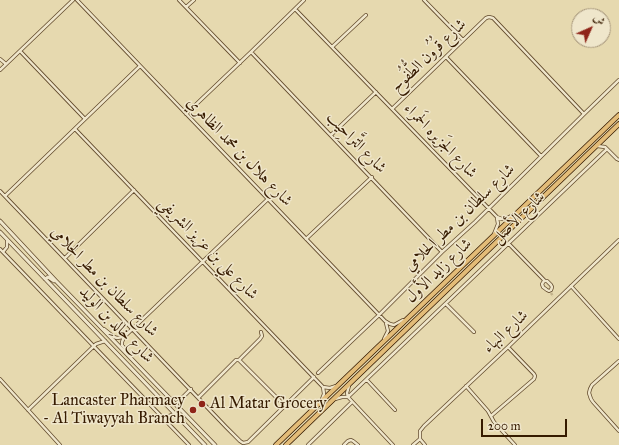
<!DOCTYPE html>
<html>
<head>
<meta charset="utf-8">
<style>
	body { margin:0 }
	#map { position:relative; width:619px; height:445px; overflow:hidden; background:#e6d9af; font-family:"IM FELL Great Primer",Amiri,serif }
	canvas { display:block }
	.north { position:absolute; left:571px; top:8px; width:40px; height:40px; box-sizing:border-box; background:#efe6cb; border:1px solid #a5957a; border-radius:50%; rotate:45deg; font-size:11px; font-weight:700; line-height:16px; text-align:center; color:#361b00 }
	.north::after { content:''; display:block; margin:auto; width:14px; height:18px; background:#8f2418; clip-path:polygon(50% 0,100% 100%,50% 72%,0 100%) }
	.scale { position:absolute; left:481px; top:419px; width:86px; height:18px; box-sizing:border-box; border:2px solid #361b00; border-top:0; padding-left:5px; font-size:12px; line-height:14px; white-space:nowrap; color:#361b00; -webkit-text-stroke:3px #efe6cb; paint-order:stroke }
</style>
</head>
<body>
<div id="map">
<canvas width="619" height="445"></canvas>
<div class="north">ش</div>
<div class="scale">200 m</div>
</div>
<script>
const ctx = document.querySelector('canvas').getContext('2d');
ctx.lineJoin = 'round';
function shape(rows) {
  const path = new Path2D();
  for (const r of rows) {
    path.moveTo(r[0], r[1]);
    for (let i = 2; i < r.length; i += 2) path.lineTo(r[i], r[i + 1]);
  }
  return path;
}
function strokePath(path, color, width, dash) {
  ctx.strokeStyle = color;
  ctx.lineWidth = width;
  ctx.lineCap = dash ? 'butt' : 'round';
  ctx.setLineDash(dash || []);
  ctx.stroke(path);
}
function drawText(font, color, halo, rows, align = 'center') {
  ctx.font = font + ' "IM FELL Great Primer",Amiri,serif';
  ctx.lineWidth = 3;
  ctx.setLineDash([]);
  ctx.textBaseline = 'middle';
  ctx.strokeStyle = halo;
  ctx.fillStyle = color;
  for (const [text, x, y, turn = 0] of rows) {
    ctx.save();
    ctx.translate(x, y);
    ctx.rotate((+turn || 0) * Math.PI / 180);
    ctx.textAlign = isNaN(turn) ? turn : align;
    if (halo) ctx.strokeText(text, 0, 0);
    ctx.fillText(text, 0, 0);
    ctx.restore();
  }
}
strokePath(shape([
	[551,293,553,296]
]), '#c3b38c', 2.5, [2.5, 1]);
const minor = shape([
	[77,0,385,321,390,324,394,325,403,320],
	[179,0,240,63],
	[424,0,463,40],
	[186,7,194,0],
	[295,9,497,217,502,219,505,219,513,215],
	[332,47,366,15],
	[20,51,85,119],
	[251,52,442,252],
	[446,57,541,156],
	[0,59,6,64],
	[0,70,73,0],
	[392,109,486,18,489,17,493,18,584,114],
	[186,114,251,52,304,0],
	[75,129,323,387,330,388,336,386],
	[331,135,376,92],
	[597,146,605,147,617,159,619,160],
	[0,191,226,427,240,441,243,443,248,442,314,377],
	[5,196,140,66],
	[494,234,498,224,497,218],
	[306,239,372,177],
	[509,244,545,281],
	[0,249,189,445],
	[3,252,7,247,7,241],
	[65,258,134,190],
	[544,281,547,281,551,285,552,287,551,290,549,291,547,290,543,287,542,284,544,281],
	[571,286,619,339],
	[446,304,474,332],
	[104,329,114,337,117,338,123,337],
	[384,339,388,331,386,323],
	[129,354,122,345,122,342,124,337,268,199],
	[239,360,285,406],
	[619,361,592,385,590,389,589,393,591,399,593,402,619,431],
	[318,373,379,315,442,252,475,222,584,114,619,80],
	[0,379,60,445],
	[367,380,395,410],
	[349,386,347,393,348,397,393,445],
	[466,386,488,411,494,422,515,445],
	[199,397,236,360,239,360,260,339,262,336,261,332],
	[348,397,607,149],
	[322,399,324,394,323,387],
	[335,399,342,397,348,397],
	[176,404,191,389],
	[28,410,96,344,105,341],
	[491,416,534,379,535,376,534,374,508,347],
	[165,419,169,416,175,414],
	[308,445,352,402],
	[344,445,348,441,351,440,353,441,358,445],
	[413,445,420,439],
	[425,445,420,439,420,431,424,426,508,347,619,240]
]);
const tertiary = shape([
	[0,221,56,281,215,445],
	[0,232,205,445],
	[45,279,48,277,54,281]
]);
const primary = shape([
	[276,445,619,115],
	[286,445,619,124]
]);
strokePath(minor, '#624a2c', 4);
strokePath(tertiary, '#624a2c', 4.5);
strokePath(primary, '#361b00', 5.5);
strokePath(minor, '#efe6cb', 2.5);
strokePath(tertiary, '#efe6cb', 3);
strokePath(primary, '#e3bc78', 4);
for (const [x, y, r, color] of [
	[202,404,4,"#8f2418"],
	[193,410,4,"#8f2418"]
]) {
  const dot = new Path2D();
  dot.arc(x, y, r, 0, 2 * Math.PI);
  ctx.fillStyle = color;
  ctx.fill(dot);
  strokePath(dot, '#efe6cb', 1.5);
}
drawText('16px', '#361b00', '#efe6cb', [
	["شارع قُرُون الطُّفُوح",429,56,-44],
	["شارع الجَزيره الحَمراء",440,141,46],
	["شارع التَّراحِيب",356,143,46],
	["شارع هلال بن محمد الظاهري",239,152,46],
	["شارع سلطان بن مطر الحلامي",460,218,-44],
	["شارع الأصل",519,218,-44],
	["شارع علي بن عزيز الشريفي",208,249,46],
	["شارع زايد الأول",439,271,-44],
	["شارع سلطان بن مطر الحلامي",104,282,46],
	["شارع خالِد بن الوليد",116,325,46],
	["شارع البهاء",506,332,-43]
]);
drawText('16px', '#361b00', '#efe6cb', [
	["Lancaster Pharmacy",185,401],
	["- Al Tiwayyah Branch",185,419],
	["Al Matar Grocery",210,404,"left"]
], 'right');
</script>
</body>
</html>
